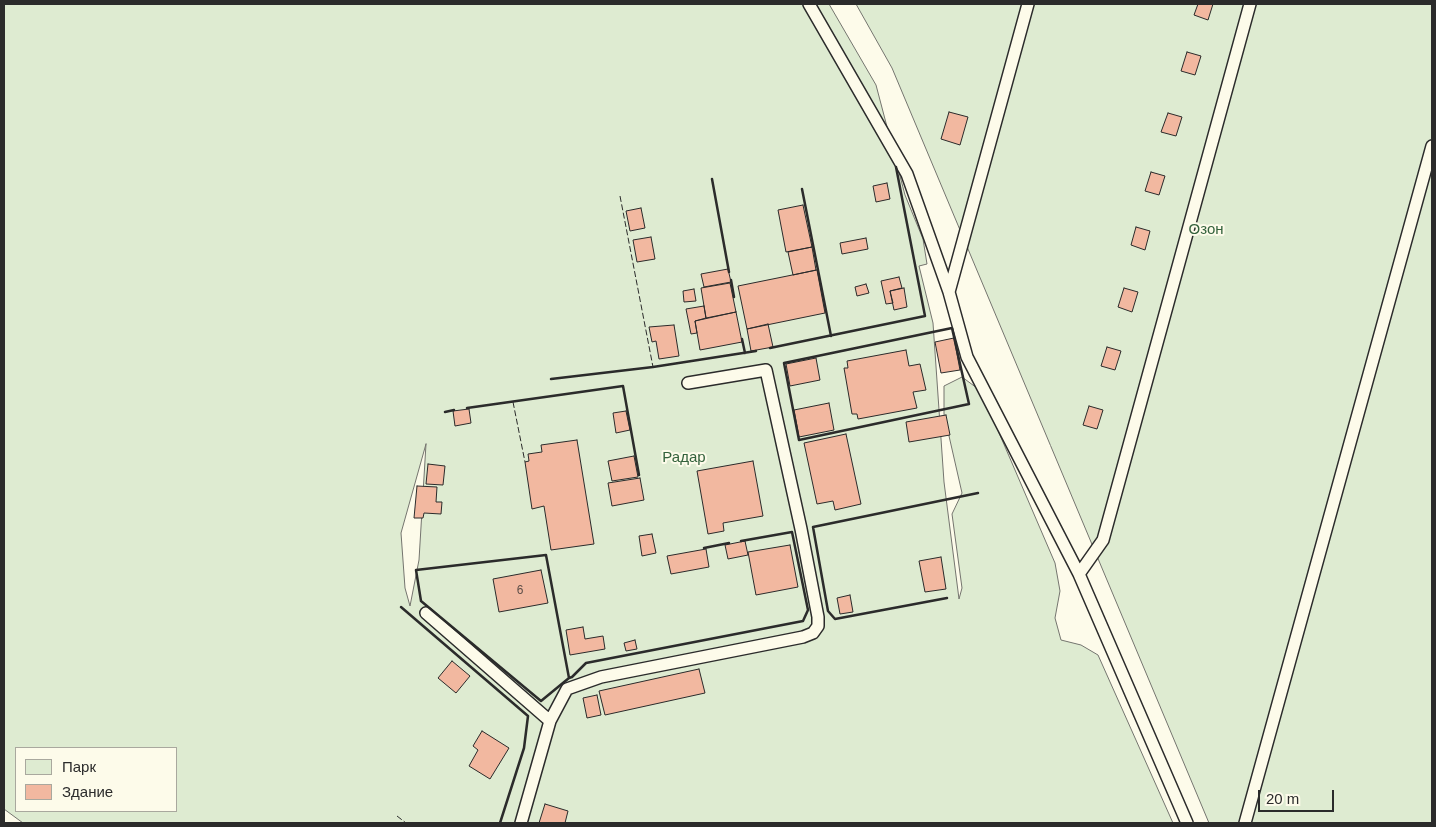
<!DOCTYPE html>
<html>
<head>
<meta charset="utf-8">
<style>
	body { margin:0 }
	#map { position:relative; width:1436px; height:827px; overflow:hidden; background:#fdfbea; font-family:Helvetica,sans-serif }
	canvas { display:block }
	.frame { position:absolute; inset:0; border:5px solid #2b2b2b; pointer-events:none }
	.legend { position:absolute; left:15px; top:747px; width:162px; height:65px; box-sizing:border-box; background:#fdfbea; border:1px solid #a9a89e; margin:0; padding:6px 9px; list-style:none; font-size:15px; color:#2b2b2b }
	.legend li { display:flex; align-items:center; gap:10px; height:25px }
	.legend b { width:25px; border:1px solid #a9a89e }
	.scale { position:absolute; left:1258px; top:790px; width:76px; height:22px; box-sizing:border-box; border:2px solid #2b2b2b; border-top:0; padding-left:6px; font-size:15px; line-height:18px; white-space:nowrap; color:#2b2b2b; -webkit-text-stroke:4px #fdfbea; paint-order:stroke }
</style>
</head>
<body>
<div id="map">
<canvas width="1436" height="827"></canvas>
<div class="frame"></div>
<ul class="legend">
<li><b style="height:14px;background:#deebd1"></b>Парк</li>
<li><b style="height:14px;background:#f2b8a0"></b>Здание</li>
</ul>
<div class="scale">20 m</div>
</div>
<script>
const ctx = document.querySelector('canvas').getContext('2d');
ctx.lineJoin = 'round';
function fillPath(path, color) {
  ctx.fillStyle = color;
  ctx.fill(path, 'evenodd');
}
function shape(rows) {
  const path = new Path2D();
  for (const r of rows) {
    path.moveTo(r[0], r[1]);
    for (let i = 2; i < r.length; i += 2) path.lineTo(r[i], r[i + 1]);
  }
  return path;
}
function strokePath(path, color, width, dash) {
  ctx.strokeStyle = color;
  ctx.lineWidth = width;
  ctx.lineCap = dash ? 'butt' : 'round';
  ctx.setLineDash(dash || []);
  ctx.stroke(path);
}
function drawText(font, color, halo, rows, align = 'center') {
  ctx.font = font + ' Helvetica,sans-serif';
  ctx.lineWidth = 4;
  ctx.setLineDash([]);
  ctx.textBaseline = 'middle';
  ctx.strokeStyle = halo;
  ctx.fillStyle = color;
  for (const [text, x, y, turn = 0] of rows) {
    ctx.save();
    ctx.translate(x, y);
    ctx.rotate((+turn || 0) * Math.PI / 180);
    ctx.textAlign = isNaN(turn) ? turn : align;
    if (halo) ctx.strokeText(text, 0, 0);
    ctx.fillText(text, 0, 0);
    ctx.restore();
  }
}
const green = shape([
	[4,4,829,4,876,85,905,195,923,239,927,264,919,266,933,323,944,482,959,599,962,588,952,514,962,493,944,414,944,386,962,377,981,391,1055,563,1060,591,1055,618,1061,640,1081,645,1098,655,1173,823,23,823,4,809,4,4],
	[426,444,419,560,410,606,405,588,401,533,426,444],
	[16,748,176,748,176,811,16,811,16,748],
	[856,4,1432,4,1432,823,1209,823,892,68,856,4]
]);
fillPath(green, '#deebd1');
strokePath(green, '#74746e', 1);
const building = shape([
	[1198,4,1213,4,1208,20,1194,15,1198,4],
	[1187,52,1201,56,1195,75,1181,71,1187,52],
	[949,112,968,117,960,145,941,139,949,112],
	[1168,113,1182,117,1176,136,1161,132,1168,113],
	[1151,172,1165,176,1159,195,1145,191,1151,172],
	[887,183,890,199,876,202,873,186,887,183],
	[803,205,812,247,786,252,778,210,803,205],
	[641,208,645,228,630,231,626,211,641,208],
	[1136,227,1150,231,1145,250,1131,245,1136,227],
	[651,237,655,259,637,262,633,240,651,237],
	[866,238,868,249,842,254,840,243,866,238],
	[812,247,816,270,793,275,788,252,812,247],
	[728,269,731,282,704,287,701,274,728,269],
	[817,270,825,313,747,329,738,286,817,270],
	[899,277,902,288,890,291,893,303,886,304,881,281,899,277],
	[730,283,736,312,706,318,701,288,730,283],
	[866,284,869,293,857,296,855,287,866,284],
	[904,288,907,307,894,310,890,291,904,288],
	[1124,288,1138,292,1132,312,1118,307,1124,288],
	[694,289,696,301,684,302,683,291,694,289],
	[704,306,706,318,695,321,697,333,691,334,686,309,704,306],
	[736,312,742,342,700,350,695,321,736,312],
	[768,324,773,347,751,351,747,329,768,324],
	[674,325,679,356,659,359,656,341,652,342,649,327,674,325],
	[954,338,960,370,941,373,935,342,954,338],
	[1107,347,1121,351,1115,370,1101,366,1107,347],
	[906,350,909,366,920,364,926,390,913,392,917,408,858,419,857,414,852,414,844,368,848,368,847,361,906,350],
	[816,358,820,380,790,386,786,364,816,358],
	[829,403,834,430,799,437,794,410,829,403],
	[1089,406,1103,410,1097,429,1083,425,1089,406],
	[469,409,471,423,455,426,453,411,469,409],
	[626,411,630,430,616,433,613,413,626,411],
	[946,415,950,435,909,442,906,422,946,415],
	[846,434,861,504,835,510,833,501,817,504,804,443,846,434],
	[577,440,594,544,551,550,544,506,532,509,525,462,529,461,528,454,542,452,541,445,577,440],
	[634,456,638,477,612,481,608,461,634,456],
	[753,461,763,516,723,523,724,531,708,534,697,471,753,461],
	[428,464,445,466,443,485,426,484,428,464],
	[640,478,644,500,612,506,608,483,640,478],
	[417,486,437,487,436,502,442,502,441,514,424,513,423,518,414,518,417,486],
	[652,534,656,553,642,556,639,536,652,534],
	[745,541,748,555,728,559,725,545,745,541],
	[790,545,798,587,756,595,748,552,790,545],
	[706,549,709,567,671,574,667,556,706,549],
	[941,557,946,589,925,592,919,561,941,557],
	[541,570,548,603,499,612,493,579,541,570],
	[850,595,853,612,840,614,837,598,850,595],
	[583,627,585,639,603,636,605,649,570,655,566,630,583,627],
	[635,640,637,649,626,651,624,643,635,640],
	[452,661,470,676,456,693,438,678,452,661],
	[699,669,705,693,605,715,599,691,699,669],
	[597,695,601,715,587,718,583,698,597,695],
	[482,731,509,748,490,779,469,766,478,750,473,746,482,731],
	[545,804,568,811,565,823,539,823,545,804]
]);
fillPath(building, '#f2b8a0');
strokePath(building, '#2b2b2b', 1);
const service = shape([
	[809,4,907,174,949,292,967,357,1079,574,1187,823],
	[949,292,1028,4],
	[1079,574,1103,540,1250,4],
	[426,613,550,721],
	[521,823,550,721,567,689,601,677,803,637,813,633,818,626,818,617,801,529,766,370,688,383],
	[1245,823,1432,146]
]);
strokePath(service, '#2b2b2b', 14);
strokePath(service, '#fdfbea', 11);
strokePath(shape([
	[620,196,653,367],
	[513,402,525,462],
	[397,816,406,823]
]), '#2b2b2b', 1, [6, 2.5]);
strokePath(shape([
	[712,179,729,272],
	[802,189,831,336],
	[731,280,734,297],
	[952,328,969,404,799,440,784,363,952,328],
	[742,339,745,353],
	[770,348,925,316,896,167],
	[551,379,653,367,756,351],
	[467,408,623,386,639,475],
	[445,412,454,410],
	[704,548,729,543],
	[947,598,835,619,828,611,813,527,978,493],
	[401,607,528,716,524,748,500,823],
	[569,678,541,701,421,601,416,570,546,555,569,678,572,677,586,663,803,621,808,610,792,532,741,541]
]), '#2b2b2b', 2.5);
drawText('12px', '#5d4e48', null, [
	["6",520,591]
]);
drawText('15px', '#34623c', '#fdfbea', [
	["Озон",1206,230],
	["Радар",684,458]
]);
</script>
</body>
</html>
